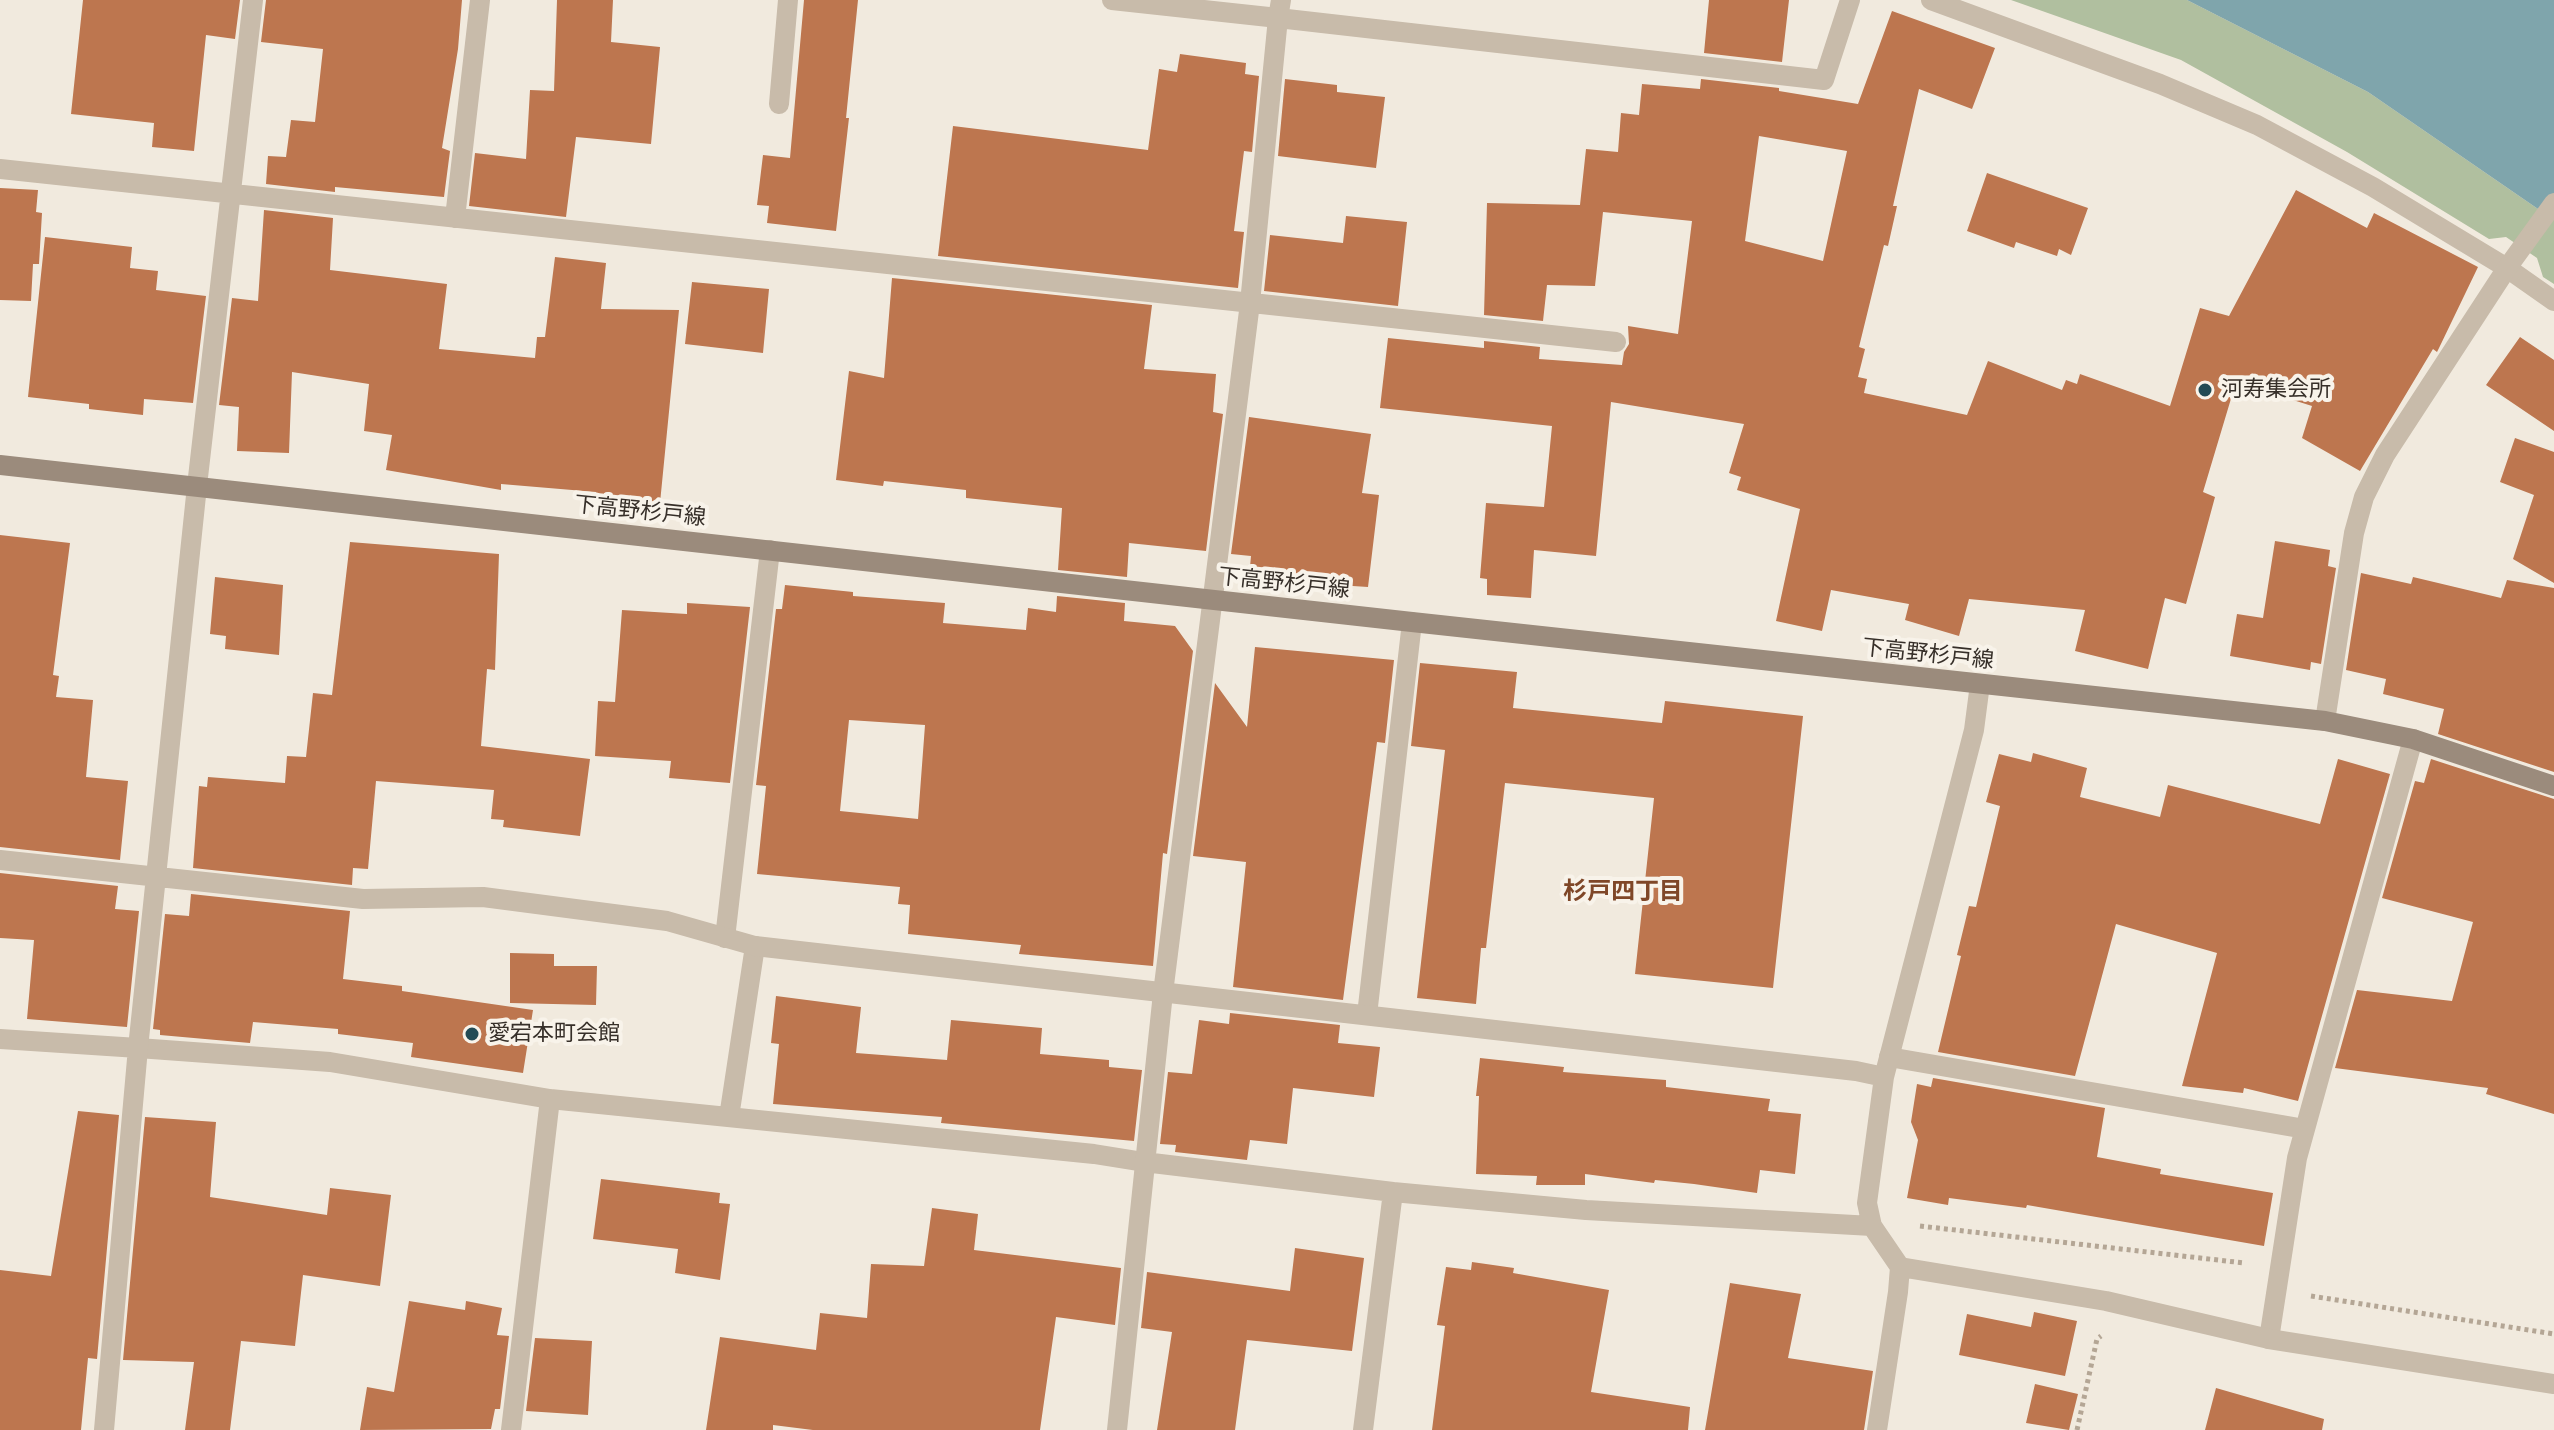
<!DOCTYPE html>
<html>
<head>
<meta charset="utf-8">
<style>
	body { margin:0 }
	canvas { display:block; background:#f1eade }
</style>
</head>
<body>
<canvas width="2554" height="1430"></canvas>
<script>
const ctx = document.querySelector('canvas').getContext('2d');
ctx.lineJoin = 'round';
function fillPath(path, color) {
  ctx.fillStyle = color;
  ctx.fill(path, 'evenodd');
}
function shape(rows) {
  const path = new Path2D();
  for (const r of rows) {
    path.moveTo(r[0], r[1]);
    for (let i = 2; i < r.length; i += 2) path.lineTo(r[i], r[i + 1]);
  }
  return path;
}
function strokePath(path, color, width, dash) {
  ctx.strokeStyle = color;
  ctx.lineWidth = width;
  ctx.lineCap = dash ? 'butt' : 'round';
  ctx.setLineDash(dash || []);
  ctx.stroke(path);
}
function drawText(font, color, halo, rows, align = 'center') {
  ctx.font = font + ' "Archivo Narrow","Noto Sans JP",sans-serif';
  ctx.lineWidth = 8;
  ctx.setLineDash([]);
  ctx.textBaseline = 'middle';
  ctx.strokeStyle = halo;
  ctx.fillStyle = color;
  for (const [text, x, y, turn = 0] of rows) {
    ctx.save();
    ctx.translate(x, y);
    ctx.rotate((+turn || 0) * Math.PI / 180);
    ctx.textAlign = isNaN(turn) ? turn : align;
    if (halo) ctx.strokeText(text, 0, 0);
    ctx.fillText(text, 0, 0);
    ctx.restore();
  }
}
fillPath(shape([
	[2011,0,2187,0,2368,92,2554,220,2554,284,2543,277,2537,258,2506,237,2489,239,2347,152,2181,60]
]), '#b0bf9f');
fillPath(shape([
	[2187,0,2554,0,2554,220,2368,92]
]), '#7fa5ac');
fillPath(shape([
	[83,0,240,0,235,39,206,35,194,151,152,147,154,123,71,114],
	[266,0,462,0,458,49,442,148,450,151,444,197,335,187,335,192,266,184,268,156,286,157,291,120,315,122,323,49,261,42],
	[557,0,613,0,611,42,660,47,651,144,576,137,566,217,469,206,475,153,526,159,530,90,554,91],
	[804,0,858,0,846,118,849,118,836,231,767,223,769,206,757,205,763,155,790,158],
	[1709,0,1789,0,1782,62,1704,53],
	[1892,11,1995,48,1972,109,1919,89,1893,206,1897,206,1888,246,1884,245,1859,347,1865,349,1858,377,1867,379,1864,393,1967,415,1988,361,2062,390,2066,380,2077,384,2080,374,2170,406,2200,308,2229,316,2296,190,2367,228,2374,213,2478,267,2439,348,2437,352,2433,349,2360,471,2302,438,2312,406,2236,382,2203,492,2215,497,2186,604,2165,598,2148,669,2075,651,2085,610,1969,599,1959,636,1905,620,1909,604,1831,590,1822,631,1776,621,1800,509,1737,490,1741,477,1729,473,1744,424,1611,402,1596,556,1534,550,1531,598,1487,595,1487,579,1480,578,1486,503,1544,507,1552,426,1380,408,1388,338,1484,348,1484,341,1540,347,1539,359,1622,365,1624,352,1629,344,1628,326,1678,334,1692,221,1603,212,1595,286,1547,285,1543,321,1484,315,1487,203,1580,205,1586,149,1618,152,1621,113,1639,115,1642,84,1700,89,1701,79,1779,88,1779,91,1858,104],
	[1759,136,1847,151,1823,261,1745,241],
	[1180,54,1246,63,1245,74,1259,76,1252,152,1244,151,1234,231,1244,232,1238,288,938,256,953,126,1148,150,1159,69,1177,72],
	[1285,79,1337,85,1337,92,1385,97,1376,168,1278,156],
	[1987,173,2088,208,2071,255,2059,249,2057,256,2016,242,2014,248,1967,231],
	[0,188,38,190,36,212,42,213,39,264,33,264,31,301,0,300],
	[264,210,333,218,330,270,447,284,439,349,535,358,537,337,545,337,555,257,606,263,601,309,679,310,660,503,596,497,596,492,501,484,501,490,386,470,392,435,364,431,369,384,292,372,289,453,237,451,239,407,219,405,232,298,258,301],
	[1346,216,1407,222,1398,306,1264,291,1270,235,1343,243],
	[45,237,132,247,130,268,158,271,156,290,206,296,193,403,144,399,143,415,89,409,89,404,28,397],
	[892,278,1152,305,1144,369,1216,374,1213,412,1223,414,1206,551,1129,543,1127,577,1058,570,1062,508,966,498,966,490,884,481,883,486,836,480,849,371,884,378],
	[692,282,769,289,763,353,685,344],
	[2520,337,2554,360,2554,431,2486,385],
	[1249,417,1371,434,1362,493,1379,495,1368,587,1261,580,1262,568,1250,567,1251,556,1231,554],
	[2515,438,2554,452,2554,583,2513,559,2534,495,2500,482],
	[0,535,70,543,53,675,59,676,56,697,93,700,86,777,128,781,120,860,0,847],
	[2275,541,2330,550,2328,566,2336,568,2321,664,2311,662,2310,670,2230,656,2237,614,2263,618],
	[350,542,499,554,495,670,487,669,481,746,590,759,580,836,503,827,504,820,491,819,494,790,376,781,368,869,353,868,352,885,193,868,199,786,207,787,208,777,285,783,287,756,306,757,313,693,332,695],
	[2361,573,2411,584,2413,577,2501,598,2507,580,2554,588,2554,772,2438,734,2444,709,2383,694,2386,679,2346,670],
	[215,577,283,585,279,655,225,649,226,636,210,634],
	[785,585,853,592,853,596,945,603,943,623,1026,630,1028,608,1056,612,1057,596,1125,603,1124,621,1175,626,1193,651,1167,854,1163,853,1153,966,1019,954,1021,945,908,934,910,905,898,904,900,887,757,874,766,786,756,785,776,609,782,609],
	[849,720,925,725,918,819,840,811],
	[687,603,750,607,730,783,669,778,671,761,595,756,598,701,615,702,622,610,687,614],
	[1255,647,1394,660,1385,743,1377,742,1343,1000,1233,987,1246,862,1193,856,1215,683,1247,727],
	[1420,663,1517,672,1513,708,1662,723,1665,701,1803,716,1773,988,1635,974,1654,798,1505,783,1486,948,1481,948,1476,1004,1417,998,1445,750,1411,746],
	[2033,753,2087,768,2080,797,2160,817,2168,785,2320,824,2338,759,2390,774,2298,1101,2244,1088,2243,1093,2182,1086,2217,953,2116,924,2075,1076,1938,1052,1961,956,1957,955,1969,906,1976,907,2000,806,1986,802,1999,754,2031,762],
	[2431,759,2554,799,2554,1114,2486,1094,2488,1088,2335,1068,2357,990,2452,1001,2473,922,2382,898,2415,781,2424,783],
	[0,873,118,886,115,909,139,911,127,1027,27,1019,34,940,0,938],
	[191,894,350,911,343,979,402,986,402,991,533,1010,523,1073,411,1057,413,1043,338,1034,338,1029,253,1022,250,1043,160,1035,160,1030,153,1029,165,914,189,916],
	[510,953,554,954,554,966,597,966,596,1005,510,1003],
	[776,996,861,1007,856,1053,947,1060,951,1020,1042,1028,1040,1054,1109,1060,1109,1067,1142,1070,1134,1141,941,1123,942,1117,773,1104,779,1044,771,1043],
	[1230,1013,1340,1025,1338,1043,1380,1047,1374,1097,1293,1088,1287,1144,1250,1140,1247,1160,1175,1152,1176,1145,1160,1144,1168,1072,1192,1074,1199,1020,1229,1024],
	[1480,1058,1564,1067,1563,1072,1666,1080,1666,1087,1770,1099,1768,1111,1801,1114,1795,1174,1760,1170,1757,1193,1694,1184,1655,1180,1654,1183,1585,1174,1585,1185,1536,1185,1537,1176,1476,1174,1479,1096,1476,1096],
	[1933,1078,2105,1108,2097,1157,2161,1169,2160,1174,2273,1193,2264,1246,2027,1205,2026,1208,1949,1198,1948,1205,1907,1198,1918,1140,1911,1122,1917,1084,1931,1087],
	[78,1111,119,1115,97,1359,88,1358,81,1430,0,1430,0,1270,51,1276],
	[145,1117,216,1122,210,1197,327,1215,330,1188,391,1195,380,1286,303,1275,295,1346,241,1341,230,1430,185,1430,194,1362,123,1360],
	[601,1179,720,1193,719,1203,730,1204,720,1280,675,1273,678,1249,593,1239],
	[932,1208,978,1214,974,1250,1121,1268,1115,1325,1056,1317,1040,1430,813,1430,773,1425,773,1430,706,1430,720,1337,816,1350,820,1313,867,1318,871,1264,924,1266],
	[1295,1248,1364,1258,1352,1351,1247,1340,1235,1430,1157,1430,1172,1332,1141,1328,1147,1272,1290,1291],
	[1472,1262,1514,1268,1513,1273,1609,1290,1591,1392,1690,1407,1688,1430,1432,1430,1445,1326,1437,1325,1446,1267,1471,1270],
	[1730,1283,1801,1294,1788,1358,1873,1371,1864,1430,1705,1430],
	[409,1301,465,1310,466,1301,502,1308,497,1335,509,1336,500,1409,495,1409,491,1429,360,1430,367,1387,394,1392],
	[2034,1312,2077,1321,2065,1376,1959,1355,1967,1314,2031,1327],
	[535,1338,592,1341,588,1415,526,1411],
	[2035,1384,2078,1394,2069,1430,2026,1423],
	[2216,1388,2324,1419,2322,1430,2205,1430]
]), '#bd764f');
strokePath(shape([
	[1920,1226,2244,1263],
	[2311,1296,2554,1334],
	[2077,1430,2097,1339,2101,1336]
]), '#b4a695', 5, [4, 4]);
strokePath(shape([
	[1931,0,2160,84,2257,125,2373,187,2507,268,2554,301],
	[725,938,770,550],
	[1367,1015,1412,622],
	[138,1048,330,1062,550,1099,1094,1154,1144,1162],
	[1889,1057,2305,1129],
	[729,1117,755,946],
	[2269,1339,2297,1158,2413,739],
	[511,1430,550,1099]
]), '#c8bbaa', 20);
strokePath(shape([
	[1112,0,1278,18,1250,303,1163,993,1117,1430],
	[1281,0,1278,18,1824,80,1850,0],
	[779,104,788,0],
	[0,169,1616,342],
	[455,218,480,0],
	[2325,721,2354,533,2364,497,2385,455,2507,268,2554,203],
	[0,860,363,899,483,897,667,921,755,946,1856,1071,1884,1077],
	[0,1039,138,1048],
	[1144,1162,1393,1192,1586,1210,1872,1226],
	[1900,1267,2106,1301,2269,1339,2554,1384],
	[104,1430,138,1048,197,486,253,0],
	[1363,1430,1393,1192],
	[1877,1430,1898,1292,1900,1267,1872,1226,1867,1203,1884,1077,1974,730,1980,684]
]), '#c8bbaa', 20);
strokePath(shape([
	[0,465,1412,622,2325,721,2413,739,2554,786]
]), '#9b8b7c', 20);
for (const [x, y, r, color] of [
	[2205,390,8,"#224b55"],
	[472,1034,8,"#224b55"]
]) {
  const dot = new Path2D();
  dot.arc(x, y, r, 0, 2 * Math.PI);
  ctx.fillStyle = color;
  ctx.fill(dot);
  strokePath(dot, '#f8f3ea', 3);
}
drawText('22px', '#362f29', '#f8f3ea', [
	["河寿集会所",2221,390],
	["愛宕本町会館",488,1034]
], 'left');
drawText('22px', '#362f29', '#f8f3ea', [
	["下高野杉戸線",640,512,6],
	["下高野杉戸線",1284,584,6],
	["下高野杉戸線",1928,655,6]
]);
drawText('bold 24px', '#7f4728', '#f8f3ea', [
	["杉戸四丁目",1623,893]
]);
</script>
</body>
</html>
